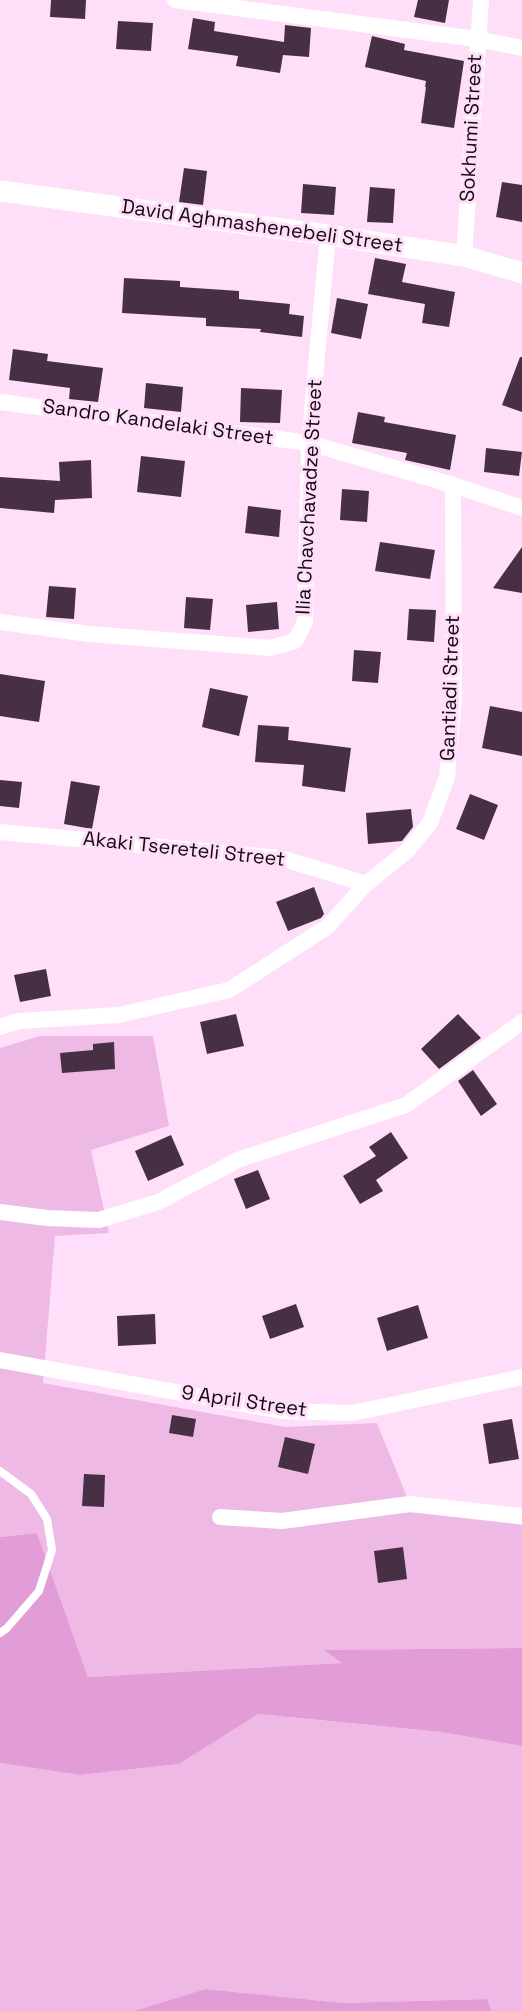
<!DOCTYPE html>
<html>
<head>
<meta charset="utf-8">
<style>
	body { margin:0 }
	canvas { display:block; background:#fedef8 }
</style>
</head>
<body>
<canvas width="522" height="2011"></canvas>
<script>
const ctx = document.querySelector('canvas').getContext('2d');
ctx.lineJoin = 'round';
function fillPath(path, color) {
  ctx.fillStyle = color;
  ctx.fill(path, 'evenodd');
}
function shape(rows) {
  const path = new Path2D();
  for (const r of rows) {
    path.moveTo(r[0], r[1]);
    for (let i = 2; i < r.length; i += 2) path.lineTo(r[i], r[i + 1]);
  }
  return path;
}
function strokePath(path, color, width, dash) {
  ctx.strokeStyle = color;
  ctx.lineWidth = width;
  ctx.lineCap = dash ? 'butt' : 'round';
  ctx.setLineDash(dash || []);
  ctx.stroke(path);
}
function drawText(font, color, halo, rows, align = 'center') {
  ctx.font = font + ' "Space Grotesk",sans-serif';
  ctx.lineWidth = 6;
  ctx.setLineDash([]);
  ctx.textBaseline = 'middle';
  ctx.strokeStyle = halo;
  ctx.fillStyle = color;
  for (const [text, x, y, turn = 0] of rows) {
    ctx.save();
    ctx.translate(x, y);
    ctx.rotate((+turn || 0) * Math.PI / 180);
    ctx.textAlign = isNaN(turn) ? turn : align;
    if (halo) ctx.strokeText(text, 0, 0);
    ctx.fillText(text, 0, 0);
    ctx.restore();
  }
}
fillPath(shape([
	[40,1036,153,1036,169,1126,91,1150,109,1233,55,1236,43,1383,285,1427,377,1423,413,1512,522,1525,522,1648,325,1650,342,1663,88,1677,37,1533,0,1537,0,1048],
	[257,1714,441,1732,522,1746,522,2011,492,2011,487,1999,343,2003,205,1989,134,2011,0,2011,0,1763,80,1775,179,1764]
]), '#eebae5');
fillPath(shape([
	[37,1533,88,1677,342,1663,324,1650,522,1648,522,1746,441,1732,258,1714,179,1764,80,1775,0,1763,0,1537],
	[205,1989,343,2003,487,1999,492,2011,134,2011]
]), '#e29cd6');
fillPath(shape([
	[51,0,86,0,85,19,50,17],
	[418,0,449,0,445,23,414,17],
	[193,18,215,22,214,31,284,42,285,25,311,28,309,57,283,55,280,73,236,66,238,56,188,49],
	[118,21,153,23,151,51,116,49],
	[372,36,405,44,404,50,464,61,454,128,421,123,426,87,425,87,426,81,365,67],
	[184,168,207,171,203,205,179,202],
	[502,182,522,185,522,222,496,217],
	[303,184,336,187,334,215,301,213],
	[370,187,395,189,393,223,367,222],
	[375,258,406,264,402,282,455,292,449,327,422,323,425,304,368,294],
	[124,278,180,281,180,287,239,291,239,299,290,304,289,314,304,316,302,337,260,332,261,329,206,326,206,318,122,313],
	[337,298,368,304,361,339,331,333],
	[13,349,48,354,47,361,103,368,98,402,69,399,70,388,9,380],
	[520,357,522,357,522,412,502,405],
	[146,383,183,387,181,412,144,408],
	[241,388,282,390,280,423,240,422],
	[358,412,385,417,384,422,456,435,450,470,405,460,407,453,352,443],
	[486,448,522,452,519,476,484,472],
	[141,456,185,461,181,497,137,492],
	[91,460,92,498,55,500,54,513,0,508,0,477,60,481,59,462],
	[342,489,369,491,367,522,340,520],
	[248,506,281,510,279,537,245,533],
	[380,542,435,550,430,579,375,571],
	[522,547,522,593,493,588],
	[49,586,76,588,74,619,46,617],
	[186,597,213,599,210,630,184,628],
	[277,602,279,629,248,632,246,605],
	[409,609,436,610,434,642,407,640],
	[354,650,381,652,378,683,352,681],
	[0,674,45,681,39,722,0,716],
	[210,688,248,696,239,736,202,727],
	[490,706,522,712,522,756,482,748],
	[258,725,289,727,288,740,351,748,345,792,302,786,304,765,255,762],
	[0,780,22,782,19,808,0,806],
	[71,781,100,786,92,829,64,824],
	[470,794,498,805,484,840,456,829],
	[411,809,413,827,402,841,368,844,366,813],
	[314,887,324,914,321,918,288,931,276,902],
	[46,969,51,996,20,1002,14,975],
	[236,1014,244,1046,207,1054,200,1022],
	[458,1014,481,1038,439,1069,421,1049],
	[114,1042,115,1069,62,1073,60,1053,93,1050,93,1044],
	[473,1070,497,1104,481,1116,458,1081],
	[391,1132,408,1158,376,1180,383,1191,360,1204,343,1176,376,1156,369,1147],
	[171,1135,184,1165,148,1181,135,1151],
	[258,1170,270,1199,246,1209,234,1179],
	[296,1304,304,1327,270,1339,262,1316],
	[418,1305,428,1338,387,1351,377,1318],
	[155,1314,156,1344,118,1346,117,1316],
	[172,1415,196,1419,193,1437,169,1433],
	[512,1419,519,1459,489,1464,483,1424],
	[285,1437,315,1444,308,1474,278,1467],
	[84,1474,105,1475,104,1507,82,1506],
	[403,1547,407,1579,378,1583,374,1551]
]), '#483044');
strokePath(shape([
	[0,1471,31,1494,47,1519,52,1550,39,1591,7,1628,0,1633]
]), '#fff', 8);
strokePath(shape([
	[175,0,477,39,522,48],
	[464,256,481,0],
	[0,402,309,443,453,485,522,508],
	[0,622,89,634,270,648,295,641,305,622,309,443,328,235],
	[0,832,281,858,366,884],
	[0,1027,19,1021,118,1015,229,990,327,927,366,884,407,851,430,823,447,777,454,698,453,485],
	[0,1212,47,1218,99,1220,158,1202,240,1159,406,1105,522,1022],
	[0,1360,281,1411,353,1413,522,1377],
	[220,1517,282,1521,410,1504,522,1516]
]), '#fff', 16);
strokePath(shape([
	[0,191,328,235,464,256,522,273]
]), '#fff', 21);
drawText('20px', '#130911', '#fedef8', [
	["Sokhumi Street",472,128,-87],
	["David Aghmashenebeli Street",262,227,8],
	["Sandro Kandelaki Street",158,423,8],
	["Ilia Chavchavadze Street",310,497,-87],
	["Gantiadi Street",451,688,-88],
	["Akaki Tsereteli Street",184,850,6],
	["9 April Street",244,1402,8]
]);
</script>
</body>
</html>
